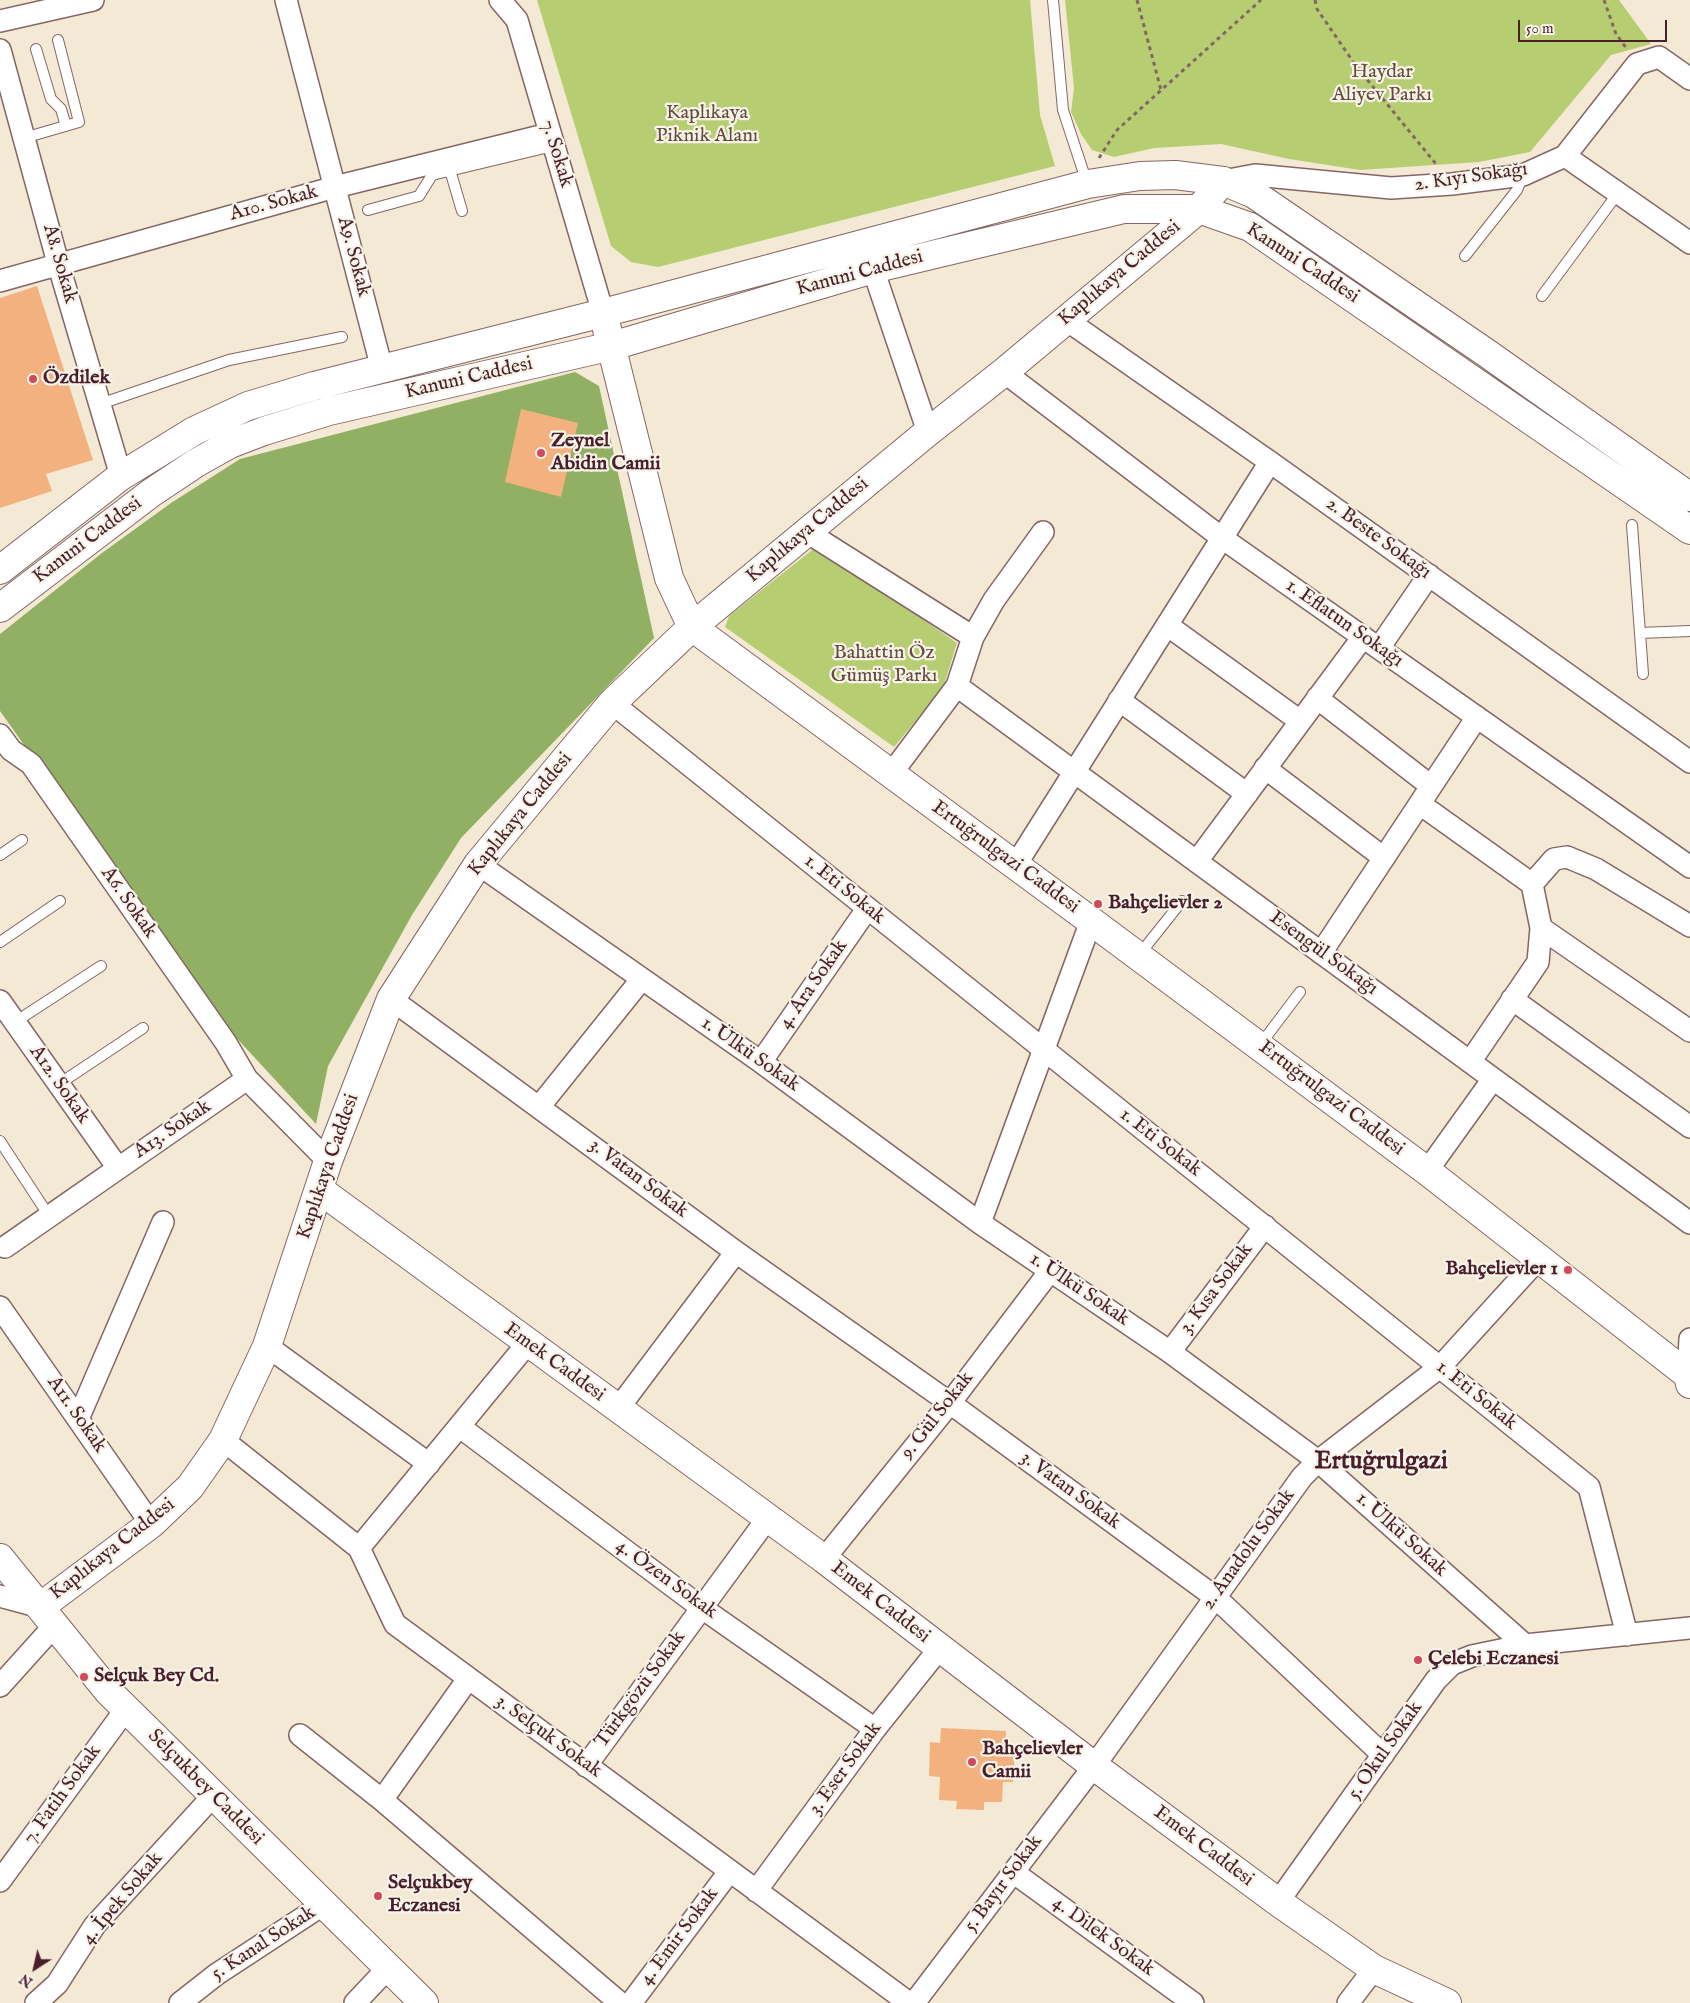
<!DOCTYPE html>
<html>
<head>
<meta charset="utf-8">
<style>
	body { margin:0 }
	#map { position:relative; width:1690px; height:2003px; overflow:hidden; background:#f3e9d4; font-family:"IM FELL English",serif }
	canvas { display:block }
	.north { position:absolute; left:10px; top:1943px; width:50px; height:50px; -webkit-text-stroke:4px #f7f3e8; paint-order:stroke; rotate:215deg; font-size:14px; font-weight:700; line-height:20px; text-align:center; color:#4a1f2b }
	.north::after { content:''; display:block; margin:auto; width:18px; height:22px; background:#4a1f2b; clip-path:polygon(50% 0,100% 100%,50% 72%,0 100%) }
	.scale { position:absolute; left:1518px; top:20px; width:149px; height:22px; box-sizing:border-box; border:2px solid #4a1f2b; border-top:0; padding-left:6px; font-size:15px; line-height:18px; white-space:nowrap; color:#4a1f2b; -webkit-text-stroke:4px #f7f3e8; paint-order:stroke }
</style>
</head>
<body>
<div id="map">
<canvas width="1690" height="2003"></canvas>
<div class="north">N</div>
<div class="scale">50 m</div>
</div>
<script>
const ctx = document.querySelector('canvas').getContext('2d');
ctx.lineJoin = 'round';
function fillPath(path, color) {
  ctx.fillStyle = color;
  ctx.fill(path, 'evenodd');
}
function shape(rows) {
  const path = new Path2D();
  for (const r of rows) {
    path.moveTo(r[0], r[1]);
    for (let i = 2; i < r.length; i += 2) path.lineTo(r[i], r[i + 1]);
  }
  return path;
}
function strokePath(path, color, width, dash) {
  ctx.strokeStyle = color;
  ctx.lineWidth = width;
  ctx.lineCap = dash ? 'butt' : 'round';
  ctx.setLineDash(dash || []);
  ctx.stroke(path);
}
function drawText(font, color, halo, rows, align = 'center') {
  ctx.font = font + ' "IM FELL English",serif';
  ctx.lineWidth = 4.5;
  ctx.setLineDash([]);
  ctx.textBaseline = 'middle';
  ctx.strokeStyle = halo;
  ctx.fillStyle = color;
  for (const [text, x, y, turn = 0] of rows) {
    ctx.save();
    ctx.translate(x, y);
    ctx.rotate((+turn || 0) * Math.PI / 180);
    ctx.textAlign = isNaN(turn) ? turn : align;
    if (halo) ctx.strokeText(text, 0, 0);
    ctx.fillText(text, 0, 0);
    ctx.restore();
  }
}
fillPath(shape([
	[537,0,1030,0,1040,115,1055,166,658,267,631,262,611,246],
	[1065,0,1619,0,1651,44,1611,55,1530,152,1479,162,1360,170,1289,159,1221,144,1154,148,1114,157,1092,150,1081,134,1071,112,1074,88],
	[817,546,957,643,943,688,894,747,725,627,729,616]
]), '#b7cd72');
fillPath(shape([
	[575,372,599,386,654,638,461,838,412,915,328,1066,316,1124,218,1018,0,711,0,634,102,553,171,503,240,459]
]), '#91b064');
fillPath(shape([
	[37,286,93,460,46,474,52,491,0,508,0,298],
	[521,409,578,423,561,497,505,482],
	[941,1728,1006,1731,1005,1748,1015,1748,1013,1782,1003,1782,1002,1802,984,1802,984,1810,956,1809,957,1801,939,1800,940,1777,929,1776,930,1742,940,1743]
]), '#f2b17f');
const lane = shape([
	[1053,0,1063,110,1087,183],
	[36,49,51,99,61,109,66,126],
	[24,138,79,122,58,40],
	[450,170,462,211],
	[368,210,419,196,432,175,553,146],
	[1465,256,1517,190,1523,175],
	[1542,296,1618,193],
	[100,404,229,360,342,337],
	[1632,525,1643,674],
	[1640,633,1690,631],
	[0,855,22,840],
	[0,942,60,901],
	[1139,955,1182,901],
	[15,1022,101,966],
	[1260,1045,1300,992],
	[59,1084,143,1028],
	[0,1141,49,1216]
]);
const street = shape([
	[286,0,382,369],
	[500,0,517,20,603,313],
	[0,21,93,0],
	[0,50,58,263,121,476],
	[1565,156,1637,64,1659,57,1690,79],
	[1223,181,1255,175,1391,188,1452,184,1523,175,1565,156,1690,243],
	[873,269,928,432],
	[0,281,335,187,549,134],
	[1065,319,1270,462,1690,762],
	[1004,372,1222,538,1690,867],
	[807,532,973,637],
	[1167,625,1300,721],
	[1379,648,1429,575],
	[957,686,1690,1223],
	[1317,698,1431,786],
	[1119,700,1247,794],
	[612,703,1589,1487,1627,1635],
	[0,735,11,750,31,764,226,1043,247,1079],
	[1265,768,1384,858],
	[891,774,957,686,973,637,994,600,1043,532],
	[1420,804,1532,884,1541,928,1538,962,1470,1062],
	[1197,861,1363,637],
	[478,864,761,1062,980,1223,1170,1352,1318,1461,1525,1645,1690,1628],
	[1015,866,1270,462],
	[1532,884,1554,859,1567,857,1596,869,1690,926],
	[1541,928,1690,1031],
	[1321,953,1477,717],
	[391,999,736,1252,950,1403,1215,1597,1383,1755],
	[1512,999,1690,1127],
	[0,1001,118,1168],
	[761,1062,867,909],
	[539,1107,641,980],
	[1427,1171,1493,1079],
	[980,1223,1091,921],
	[5,1247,247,1079,328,1161],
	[0,1307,151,1524],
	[1690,1339,1688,1375,1690,1374],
	[267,1346,429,1464],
	[1170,1352,1265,1226],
	[617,1410,736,1252],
	[78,1419,163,1222],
	[460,1427,702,1608,875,1729],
	[223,1440,359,1548,395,1624,909,2003],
	[359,1548,527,1344],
	[824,1559,950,1403,1050,1271],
	[0,1596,40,1607],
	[468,1679,382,1800,620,2003],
	[0,1686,54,1626],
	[300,1735,382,1800],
	[586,1766,767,1519],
	[1013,1872,1193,2003],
	[0,1881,126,1709],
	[756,1891,875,1729,939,1649],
	[1278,1902,1436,1680,1452,1664,1472,1656,1525,1645],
	[36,2003,57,1984,95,1925,213,1796],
	[180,2003,217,1974,324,1904],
	[355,2003,388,1968],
	[631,2003,729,1872],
	[914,2003,1094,1766,1302,1477,1318,1461,1440,1367,1540,1257],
	[1348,2003,1374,1969]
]);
const secondary = shape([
	[603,313,669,578,692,627,1091,921,1427,1171,1688,1375,1690,1384],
	[320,1190,824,1559,1094,1766,1278,1902,1374,1969,1447,2003],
	[40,1607,151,1524,190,1487,223,1440,267,1346,328,1161,391,999,478,864,612,703,692,627,928,432,1004,372,1199,209,1223,181]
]);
const primary = shape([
	[0,570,121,476,194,431,248,406,314,386,603,313,1088,184,1140,176,1175,175,1223,181,1254,194,1488,354,1690,497],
	[0,608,151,493,196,463,230,444,264,431,329,411,612,346,873,269,1124,209,1199,209,1250,227,1690,530],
	[0,1558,108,1691,424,2003]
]);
strokePath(lane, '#856666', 12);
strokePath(street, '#856666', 24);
strokePath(secondary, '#856666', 30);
strokePath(primary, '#856666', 30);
strokePath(shape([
	[1137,0,1161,90],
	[1315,0,1317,9,1356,66,1436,164],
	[1604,0,1616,34,1627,49],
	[1099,158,1117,130,1261,0]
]), '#856666', 3, [4, 4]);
strokePath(lane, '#fff', 10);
strokePath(street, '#fff', 21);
strokePath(secondary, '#fff', 28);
strokePath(primary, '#fff', 28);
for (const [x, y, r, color] of [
	[33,379,5,"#d1495b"],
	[541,453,5,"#d1495b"],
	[1098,904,5,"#d1495b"],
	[1568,1270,5,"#d1495b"],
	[1418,1660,5,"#d1495b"],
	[84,1677,5,"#d1495b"],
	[972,1762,5,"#d1495b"],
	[378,1896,5,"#d1495b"]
]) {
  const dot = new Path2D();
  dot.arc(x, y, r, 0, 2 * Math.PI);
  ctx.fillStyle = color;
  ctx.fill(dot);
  strokePath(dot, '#f7f3e8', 2);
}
drawText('20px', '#654a3d', '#f7f3e8', [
	["Haydar",1382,73],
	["Aliyev Parkı",1382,96],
	["Kaplıkaya",707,114],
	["Piknik Alanı",707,137],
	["Bahattin Öz",884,654],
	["Gümüş Parkı",884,677]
]);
drawText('20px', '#4a1f2b', '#f7f3e8', [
	["7. Sokak",556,154,73],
	["2. Kıyı Sokağı",1471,178,-8],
	["A10. Sokak",274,204,-15],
	["A9. Sokak",353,257,75],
	["A8. Sokak",59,264,74],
	["Kanuni Caddesi",1302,264,33],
	["Kanuni Caddesi",860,274,-15],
	["Kaplıkaya Caddesi",1120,274,-40],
	["Kanuni Caddesi",469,379,-13],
	["Kaplıkaya Caddesi",808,531,-40],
	["2. Beste Sokağı",1378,539,36],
	["Kanuni Caddesi",88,541,-37],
	["1. Eflatun Sokağı",1344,624,35],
	["Kaplıkaya Caddesi",521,815,-51],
	["Ertuğrulgazi Caddesi",1005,858,36],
	["1. Eti Sokak",844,890,39],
	["A6. Sokak",128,903,55],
	["Esengül Sokağı",1323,954,36],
	["4. Ara Sokak",814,985,-55],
	["1. Ülkü Sokak",750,1055,35],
	["A12. Sokak",59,1085,55],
	["Ertuğrulgazi Caddesi",1331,1099,37],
	["A13. Sokak",173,1130,-34],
	["1. Eti Sokak",1160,1143,38],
	["Kaplıkaya Caddesi",329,1167,-71],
	["3. Vatan Sokak",638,1179,37],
	["3. Kısa Sokak",1217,1289,-53],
	["1. Ülkü Sokak",1079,1290,34],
	["Emek Caddesi",554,1363,36],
	["1. Eti Sokak",1476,1396,39],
	["A11. Sokak",76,1415,55],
	["9. Gül Sokak",938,1416,-52],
	["3. Vatan Sokak",1070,1491,36],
	["1. Ülkü Sokak",1401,1535,42],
	["Kaplıkaya Caddesi",113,1550,-38],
	["2. Anadolu Sokak",1249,1550,-54],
	["4. Özen Sokak",666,1580,36],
	["Emek Caddesi",880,1603,38],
	["Türkgözü Sokak",641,1690,-54],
	["3. Selçuk Sokak",548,1737,36],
	["5. Okul Sokak",1386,1751,-55],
	["3. Eser Sokak",846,1769,-54],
	["Selçukbey Caddesi",205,1788,45],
	["7. Fatih Sokak",63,1795,-54],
	["Emek Caddesi",1203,1847,37],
	["5. Bayır Sokak",1004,1884,-53],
	["4. İpek Sokak",123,1899,-50],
	["4. Emir Sokak",680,1937,-53],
	["4. Dilek Sokak",1103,1937,36],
	["5. Kanal Sokak",264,1944,-33]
]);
drawText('bold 20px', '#4a1f2b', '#f7f3e8', [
	["Özdilek",43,379],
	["Zeynel",551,442],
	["Abidin Camii",551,465],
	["Bahçelievler 2",1108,904],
	["Bahçelievler 1",1558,1270,"right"],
	["Çelebi Eczanesi",1428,1660],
	["Selçuk Bey Cd.",94,1677],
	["Bahçelievler",982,1750],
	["Camii",982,1773],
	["Selçukbey",388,1884],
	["Eczanesi",388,1907]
], 'left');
drawText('bold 25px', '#4a1f2b', '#f7f3e8', [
	["Ertuğrulgazi",1381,1463]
]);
</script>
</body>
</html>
